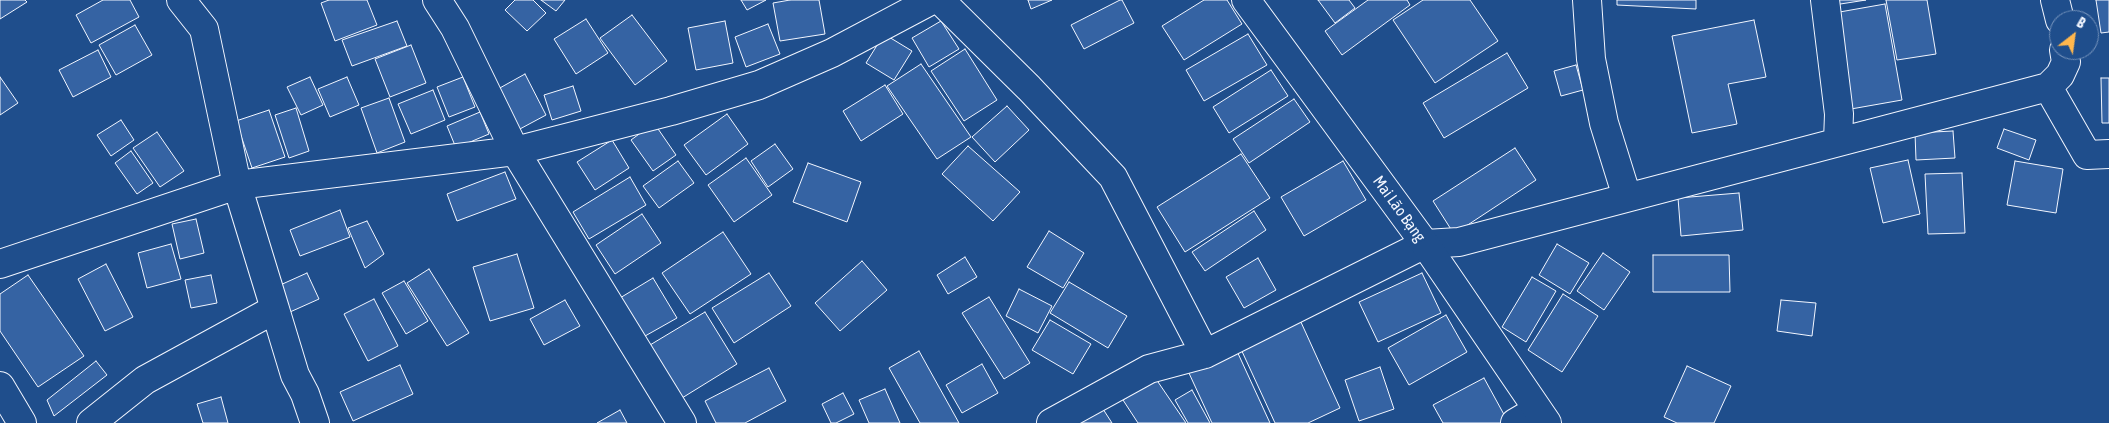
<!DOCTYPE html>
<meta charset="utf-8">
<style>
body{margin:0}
#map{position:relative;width:2109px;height:423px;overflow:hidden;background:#1f4e8c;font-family:"Asap Condensed",sans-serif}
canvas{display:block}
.north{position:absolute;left:2049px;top:10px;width:50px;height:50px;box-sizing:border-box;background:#1f4e8c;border:1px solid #7391ba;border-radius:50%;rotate:30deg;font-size:14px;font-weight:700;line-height:20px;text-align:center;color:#f2f6ff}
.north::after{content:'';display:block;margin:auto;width:18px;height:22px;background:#ffb74d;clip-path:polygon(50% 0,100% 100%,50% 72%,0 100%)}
</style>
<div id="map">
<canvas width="2109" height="423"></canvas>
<div class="north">B</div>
</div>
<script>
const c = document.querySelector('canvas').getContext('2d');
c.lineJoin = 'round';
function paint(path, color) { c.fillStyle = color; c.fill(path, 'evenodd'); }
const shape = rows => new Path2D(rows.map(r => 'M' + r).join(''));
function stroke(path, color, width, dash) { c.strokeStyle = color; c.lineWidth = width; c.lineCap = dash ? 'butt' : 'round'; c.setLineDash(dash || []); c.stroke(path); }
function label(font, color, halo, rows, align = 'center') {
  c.font = font + ' "Asap Condensed",sans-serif'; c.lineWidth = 4; c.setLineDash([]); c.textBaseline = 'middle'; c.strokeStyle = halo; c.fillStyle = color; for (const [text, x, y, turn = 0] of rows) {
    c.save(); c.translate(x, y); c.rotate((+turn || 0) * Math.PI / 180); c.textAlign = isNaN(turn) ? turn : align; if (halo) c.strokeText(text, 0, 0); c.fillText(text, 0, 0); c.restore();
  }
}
const building = shape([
 [0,0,25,0,27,2,0,19,0,0],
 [103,0,130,0,139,17,91,43,76,15,103,0],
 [329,0,367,0,377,25,335,41,321,3,329,0],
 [515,0,533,0,546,13,527,31,505,10,515,0],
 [541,0,565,0,556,11,541,0],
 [741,0,766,0,747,10,741,0],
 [790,0,819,0,825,34,780,41,773,3,790,0],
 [1028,0,1052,0,1031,9,1028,0],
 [1120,0,1122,0,1134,23,1084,49,1071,25,1120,0],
 [1204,0,1227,0,1242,24,1184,60,1162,26,1204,0],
 [1318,0,1349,0,1355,8,1335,23,1318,0],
 [1368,0,1407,0,1410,5,1342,55,1325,31,1368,0],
 [1423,0,1470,0,1498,41,1435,83,1393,20,1423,0],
 [1617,0,1696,0,1696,9,1617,5,1617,0],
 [1834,0,1866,0,1834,5,1834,0],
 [1886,0,1927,0,1936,54,1897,60,1886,0],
 [2096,0,2109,0,2109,32,2101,33,2096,0],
 [1885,4,1902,100,1851,109,1834,13,1885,4],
 [632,15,667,61,635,85,600,38,632,15],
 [586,19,608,53,576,74,554,39,586,19],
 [1754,20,1766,77,1728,84,1737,124,1692,133,1672,36,1754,20],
 [397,21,407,46,352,66,342,40,397,21],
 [725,21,733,63,696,70,688,28,725,21],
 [941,21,959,49,929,67,912,38,941,21],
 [768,24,780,54,746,67,735,37,768,24],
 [135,25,152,55,116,75,99,45,135,25],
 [884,34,912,51,894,80,866,63,884,34],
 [1248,34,1267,65,1204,101,1186,70,1248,34],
 [411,45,426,83,390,97,375,59,411,45],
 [965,49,997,100,964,121,931,71,965,49],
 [98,50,111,77,73,97,59,70,98,50],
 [1507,53,1528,88,1444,138,1423,103,1507,53],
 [921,64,971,137,937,159,887,86,921,64],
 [1576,65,1583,90,1561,96,1554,71,1576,65],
 [1271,70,1288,96,1229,133,1213,107,1271,70],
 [525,74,546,115,518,130,498,89,525,74],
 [0,77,18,103,0,115,0,77],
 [310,77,323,105,301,115,287,87,310,77],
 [347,77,359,105,330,117,318,89,347,77],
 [463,77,475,107,449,117,437,87,463,77],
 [2101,78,2109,78,2109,123,2102,123,2101,78],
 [885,85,903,114,861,141,843,111,885,85],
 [573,86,581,111,552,120,544,95,573,86],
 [433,90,445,120,411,134,398,104,433,90],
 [389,98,405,142,377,153,361,108,389,98],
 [1294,99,1310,122,1249,163,1233,139,1294,99],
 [1007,106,1029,130,995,162,972,137,1007,106],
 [296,108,309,151,289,158,275,115,296,108],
 [269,110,285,157,252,168,236,121,269,110],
 [480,112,489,134,456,148,447,126,480,112],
 [727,114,748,144,706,175,684,145,727,114],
 [121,120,134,140,111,156,97,135,121,120],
 [654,123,676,155,653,171,631,140,654,123],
 [2004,129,2036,140,2029,160,1997,148,2004,129],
 [1953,131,1955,158,1916,160,1915,133,1953,131],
 [157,132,184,171,160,187,133,148,157,132],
 [612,140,629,168,595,190,577,162,612,140],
 [775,144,793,169,768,187,751,161,775,144],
 [968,146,1020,192,993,221,942,174,968,146],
 [1515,148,1536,180,1454,234,1433,201,1515,148],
 [131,151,153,183,137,194,115,163,131,151],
 [1241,154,1270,198,1185,252,1157,207,1241,154],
 [746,158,772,195,734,222,708,185,746,158],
 [1908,160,1920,214,1883,223,1870,168,1908,160],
 [678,161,694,183,659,208,643,186,678,161],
 [1343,161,1366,200,1304,236,1281,197,1343,161],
 [2015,161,2063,169,2056,213,2007,205,2015,161],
 [808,163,861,182,847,222,793,202,808,163],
 [505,172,516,199,457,221,447,194,505,172],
 [1962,173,1965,233,1928,234,1925,174,1962,173],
 [630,177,646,205,589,239,573,212,630,177],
 [1739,193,1743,230,1681,236,1678,198,1739,193],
 [340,210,350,237,300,256,290,230,340,210],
 [1254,211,1266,230,1205,271,1192,252,1254,211],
 [642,214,661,243,615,274,596,245,642,214],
 [196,219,204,253,180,259,172,224,196,219],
 [367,221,384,254,365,268,348,228,367,221],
 [1049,231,1084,253,1063,288,1027,267,1049,231],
 [723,232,751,274,690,314,662,273,723,232],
 [171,244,181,279,147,288,138,253,171,244],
 [1557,244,1589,263,1570,294,1539,275,1557,244],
 [1603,253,1630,272,1604,310,1577,291,1603,253],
 [517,254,534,308,490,321,473,267,517,254],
 [1653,255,1729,255,1730,292,1653,292,1653,255],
 [965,257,977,277,948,294,937,275,965,257],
 [1258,258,1276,290,1244,308,1226,277,1258,258],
 [862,261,887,290,840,331,815,303,862,261],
 [106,264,133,317,105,331,78,279,106,264],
 [429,269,469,333,447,346,407,283,429,269],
 [307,273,319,299,290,312,278,286,307,273],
 [769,273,791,306,734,343,712,308,769,273],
 [1422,273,1441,313,1378,342,1359,302,1422,273],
 [28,275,84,356,38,387,0,331,0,294,28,275],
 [211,275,217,303,191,308,185,280,211,275],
 [1532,277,1556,291,1526,342,1502,327,1532,277],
 [653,278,677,318,638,340,615,301,653,278],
 [404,281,428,321,406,334,382,293,404,281],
 [1069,282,1127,316,1108,348,1050,313,1069,282],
 [1019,289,1052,306,1038,333,1006,316,1019,289],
 [1563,294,1598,316,1562,372,1528,350,1563,294],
 [989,297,1030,363,1004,379,962,313,989,297],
 [374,299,398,346,368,361,344,314,374,299],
 [565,300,580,326,544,345,530,319,565,300],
 [1781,300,1816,303,1812,336,1777,331,1781,300],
 [705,312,737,364,682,398,650,345,705,312],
 [1446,315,1467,352,1409,385,1388,348,1446,315],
 [1050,320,1091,344,1073,374,1032,350,1050,320],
 [1300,320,1340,408,1308,423,1275,423,1240,347,1300,320],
 [1236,349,1270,423,1212,423,1188,371,1236,349],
 [919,351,959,423,920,423,889,368,919,351],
 [96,361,107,375,54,416,47,400,96,361],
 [982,364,998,393,962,413,946,385,982,364],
 [400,365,413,394,353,421,340,392,400,365],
 [1687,366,1731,386,1714,423,1677,423,1664,417,1687,366],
 [1380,367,1394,409,1359,421,1345,380,1380,367],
 [769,368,786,401,745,423,716,423,705,401,769,368],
 [1484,378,1507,420,1500,423,1443,423,1433,405,1484,378],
 [1156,379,1186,423,1138,423,1123,400,1156,379],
 [885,389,900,423,869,423,859,400,885,389],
 [1192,390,1210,423,1188,423,1175,400,1192,390],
 [843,393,854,414,836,423,831,423,822,404,843,393],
 [221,397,228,423,203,423,197,404,221,397],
 [1103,409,1112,423,1079,423,1103,409],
 [620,410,627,423,597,423,620,410]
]);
const minor = shape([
 [437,0,455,28,515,151,671,111,759,85,832,53,932,0],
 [940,0,1029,88,1113,177,1205,354],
 [1587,0,1591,59,1604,123,1627,197],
 [1825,0,1839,114,1838,141],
 [2055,0,2060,20],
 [2048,87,2060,75,2066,62,2064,50],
 [0,264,237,185,515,151,682,423],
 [275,309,295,375,305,394,315,423],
 [0,386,22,423],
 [91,423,145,380,275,309,237,185,204,29,181,0],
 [1051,423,1149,369,1205,354,1425,244,1459,242,2048,87,2087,155,2109,154],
 [1515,423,1537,410]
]);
const tertiary = shape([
 [1246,0,1425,244,1547,423]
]);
const streetNames = [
 ["Mai Lão Bạng",1399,209,54]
];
paint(building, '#3563a3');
stroke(building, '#f2f6ff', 1);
stroke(minor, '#f2f6ff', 30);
stroke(tertiary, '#f2f6ff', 30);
stroke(minor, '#1f4e8c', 28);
stroke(tertiary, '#1f4e8c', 28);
label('16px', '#f2f6ff', '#1f4e8c', streetNames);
</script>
